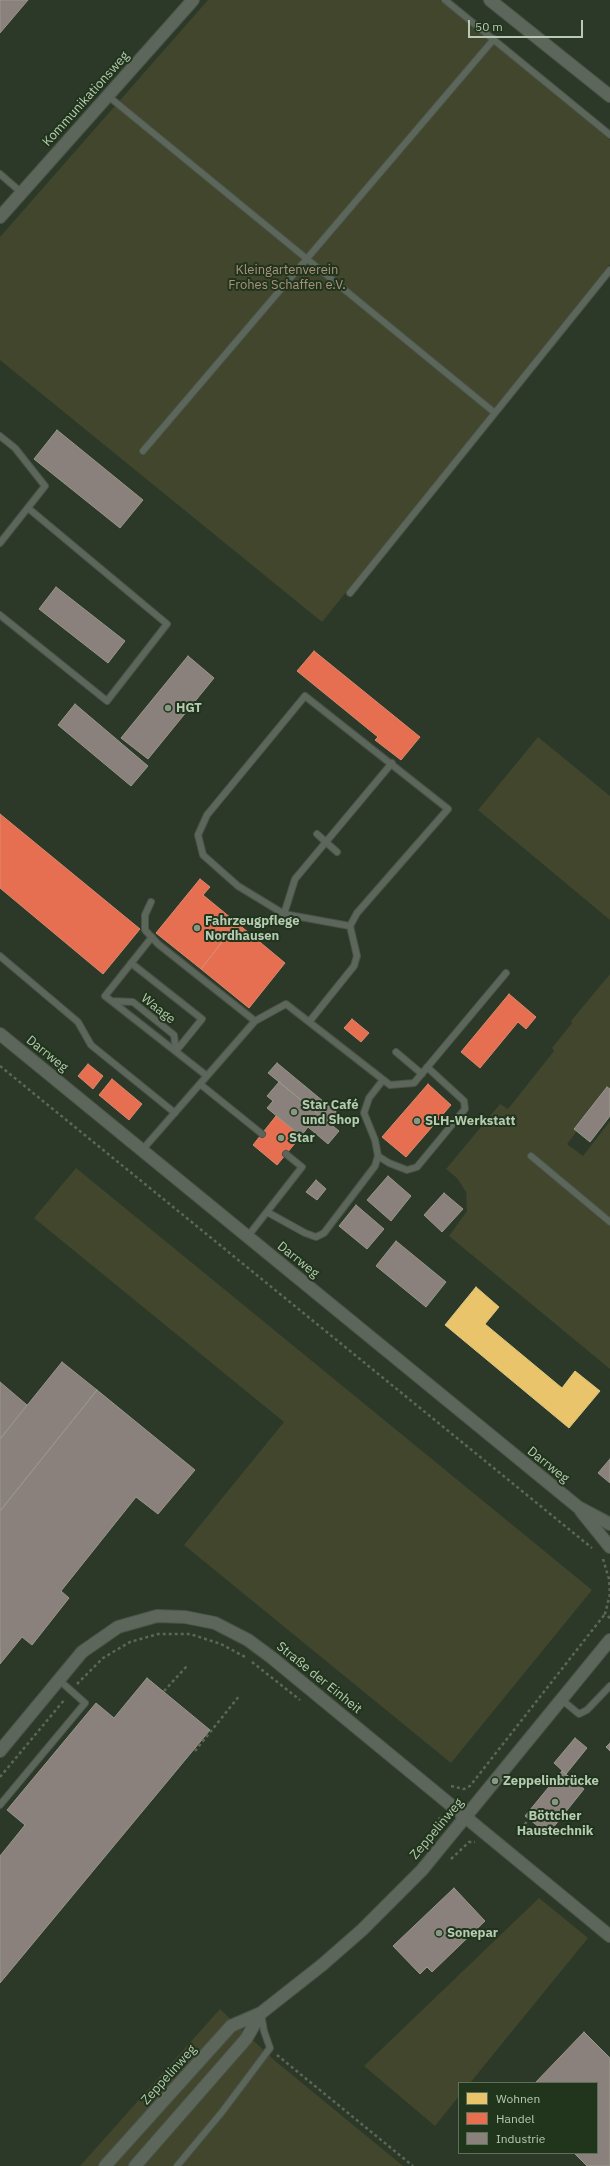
<!DOCTYPE html>
<meta charset="utf-8">
<style>
body{margin:0}
#map{position:relative;width:610px;height:2166px;overflow:hidden;background:#2c3929;font-family:"IBM Plex Sans",sans-serif}
canvas{display:block}
.legend{position:absolute;left:458px;top:2082px;width:140px;height:72px;box-sizing:border-box;background:#21341c;border:1px solid #5d7058;margin:0;padding:5px 7px;list-style:none;font-size:12px;color:#b7cab3}
.legend li{display:flex;align-items:center;gap:8px;height:20px}
.legend b{width:20px;border:1px solid #5d7058}
.scale{position:absolute;left:468px;top:20px;width:115px;height:18px;box-sizing:border-box;border:2px solid #b7cab3;border-top:0;padding-left:5px;font-size:12px;line-height:14px;white-space:nowrap;color:#b7cab3;-webkit-text-stroke:3px #21341c;paint-order:stroke}
</style>
<div id="map">
<canvas width="610" height="2166"></canvas>
<ul class="legend">
<li><b style="height:11px;background:#e9c46a"></b>Wohnen</li>
<li><b style="height:11px;background:#e76f51"></b>Handel</li>
<li><b style="height:11px;background:#8a817c"></b>Industrie</li>
</ul>
<div class="scale">50 m</div>
</div>
<script>
const c = document.querySelector('canvas').getContext('2d');
c.lineJoin = 'round';
function paint(path, color) { c.fillStyle = color; c.fill(path, 'evenodd'); }
const shape = rows => new Path2D(rows.map(r => 'M' + r).join(''));
function stroke(path, color, width, dash) { c.strokeStyle = color; c.lineWidth = width; c.lineCap = dash ? 'butt' : 'round'; c.setLineDash(dash || []); c.stroke(path); }
function label(font, color, halo, rows, align = 'center') {
  c.font = font + ' "IBM Plex Sans",sans-serif'; c.lineWidth = 4; c.setLineDash([]); c.textBaseline = 'middle'; c.strokeStyle = halo; c.fillStyle = color; for (const [text, x, y, turn = 0] of rows) {
    c.save(); c.translate(x, y); c.rotate((+turn || 0) * Math.PI / 180); c.textAlign = isNaN(turn) ? turn : align; if (halo) c.strokeText(text, 0, 0); c.fillText(text, 0, 0); c.restore();
  }
}
const green = shape([
 [208,0,440,0,610,140,610,264,322,622,0,360,0,237],
 [538,737,610,796,610,920,478,810],
 [610,974,610,1089,607,1087,574,1128,577,1131,567,1144,583,1156,610,1121,610,1369,449,1236,467,1211,466,1192,457,1178,446,1169,500,1104,508,1109,554,1051,552,1048,572,1023,571,1021],
 [76,1168,592,1590,451,1763,184,1545,284,1422,34,1218],
 [539,1898,588,1938,470,2083,459,2083,459,2096,435,2126,364,2066],
 [220,2009,274,2060,403,2166,80,2166]
]);
const homes = shape([
 [476,1287,499,1307,485,1324,562,1388,575,1371,600,1391,569,1428,445,1325,476,1287]
]);
const shops = shape([
 [314,651,420,737,401,760,375,740,378,737,297,671,314,651],
 [0,814,140,929,103,974,0,888,0,814],
 [200,879,210,887,203,895,237,923,201,969,156,933,200,879],
 [237,923,285,963,249,1008,201,969,237,923],
 [509,994,536,1017,526,1029,518,1022,480,1068,461,1052,509,994],
 [352,1019,369,1033,361,1042,344,1028,352,1019],
 [88,1064,103,1076,93,1089,78,1076,88,1064],
 [112,1079,142,1104,129,1120,99,1095,112,1079],
 [428,1084,451,1105,406,1157,382,1137,428,1084],
 [276,1116,301,1136,277,1165,253,1145,276,1116]
]);
const industry = shape([
 [0,0,28,0,0,33,0,0],
 [57,430,143,500,120,528,34,459,57,430],
 [56,587,125,641,108,663,39,609,56,587],
 [188,656,214,678,148,759,121,738,188,656],
 [75,704,148,766,131,786,58,725,75,704],
 [277,1063,341,1116,333,1126,268,1073,277,1063],
 [279,1082,339,1131,328,1144,308,1127,301,1136,267,1108,273,1101,267,1096,279,1082],
 [607,1087,610,1089,610,1116,590,1142,574,1129,607,1087],
 [388,1176,411,1196,391,1221,367,1200,388,1176],
 [316,1180,326,1189,317,1200,306,1192,316,1180],
 [444,1193,463,1209,442,1232,424,1215,444,1193],
 [356,1205,384,1229,367,1249,339,1226,356,1205],
 [396,1241,446,1282,426,1307,376,1266,396,1241],
 [62,1362,97,1390,0,1511,0,1439,62,1362],
 [0,1382,27,1405,0,1439,0,1382],
 [97,1390,195,1470,158,1514,136,1497,61,1591,69,1598,32,1645,22,1637,0,1664,0,1511,97,1390],
 [610,1459,610,1483,598,1473,610,1459],
 [147,1678,210,1730,0,1983,0,1856,25,1825,7,1810,96,1703,114,1718,147,1678],
 [575,1738,587,1748,566,1774,554,1763,575,1738],
 [610,1743,610,1751,606,1747,610,1743],
 [562,1771,584,1789,548,1834,525,1816,562,1771],
 [454,1888,485,1921,432,1972,427,1967,420,1974,393,1946,454,1888],
 [584,2032,610,2058,610,2166,587,2166,574,2153,597,2153,597,2083,535,2083,584,2032]
]);
const path = shape([
 [0,1066,592,1548],
 [603,1559,609,1579,610,1594,605,1614,610,1618],
 [252,1662,300,1700],
 [77,1684,103,1658,130,1642,158,1634,190,1634,221,1644,247,1658],
 [164,1691,187,1666],
 [195,1751,240,1695],
 [0,1777,65,1699],
 [451,1786,464,1789,470,1786,605,1614],
 [439,1826,440,1814],
 [521,1829,529,1819],
 [451,1859,469,1842,475,1842],
 [277,2055,413,2166]
]);
const service = shape([
 [445,0,610,135],
 [108,96,495,413],
 [0,174,22,193],
 [0,436,15,448,45,486,0,543],
 [143,451,494,39],
 [350,593,610,270],
 [0,615,107,701,167,624,28,508],
 [317,834,337,852],
 [151,902,145,915,145,930,158,944,255,1021],
 [284,914,295,879,392,763],
 [152,937,105,996,207,1076],
 [0,956,78,1022,91,1045,175,1113],
 [131,963,202,1019,176,1051],
 [112,1001,133,1002,174,1035,176,1051],
 [309,1022,354,966,357,956,350,926,357,913,448,809,305,696,207,815,198,835,203,855,238,886,284,914,350,926],
 [396,1052,422,1074],
 [200,1084,262,1134],
 [143,1149,255,1021,286,1004,390,1085,414,1083,506,973],
 [378,1156,389,1163,407,1170,417,1167,465,1109,464,1101,427,1067],
 [531,1156,610,1222],
 [267,1212,305,1233,316,1237,324,1233,375,1166,378,1156,375,1140,364,1113,369,1098,383,1080],
 [248,1236,302,1167,286,1154],
 [562,1700,579,1714,587,1710,610,1686],
 [0,1805,85,1703,59,1680],
 [177,2166,222,2112,270,2048,264,2031,261,2014]
]);
const minor = shape([
 [490,0,610,96],
 [0,217,193,0],
 [0,1034,578,1507,610,1524],
 [581,1511,610,1547],
 [0,1751,82,1652,118,1627,157,1616,185,1617,215,1623,248,1640,271,1657,610,1936],
 [105,2166,231,2026,261,2013,322,1965,362,1930,422,1870,610,1640],
 [135,2166,246,2039,261,2013]
]);
const markers = [
 [168,708,4,"#869783"],
 [197,928,4,"#869783"],
 [294,1112,4,"#869783"],
 [417,1121,4,"#869783"],
 [281,1138,4,"#869783"],
 [495,1781,4,"#869783"],
 [555,1802,4,"#869783"],
 [439,1933,4,"#869783"]
];
const streetNames = [
 ["Kommunikationsweg",86,99,-48],
 ["Waage",158,1009,38],
 ["Darrweg",47,1054,39],
 ["Darrweg",298,1260,39],
 ["Darrweg",548,1465,39],
 ["Straße der Einheit",319,1678,39],
 ["Zeppelinweg",437,1829,-50],
 ["Zeppelinweg",169,2075,-48]
];
const parkNames = [
 ["Kleingartenverein",287,270],
 ["Frohes Schaffen e.V.",287,285]
];
const poiNames = [
 ["HGT",176,708],
 ["Fahrzeugpflege",205,921],
 ["Nordhausen",205,936],
 ["Star Café",302,1105],
 ["und Shop",302,1120],
 ["SLH-Werkstatt",425,1121],
 ["Star",289,1138],
 ["Zeppelinbrücke",503,1781],
 ["Böttcher",555,1816,"center"],
 ["Haustechnik",555,1831,"center"],
 ["Sonepar",447,1933]
];
paint(green, '#41462c');
paint(homes, '#e9c46a');
stroke(homes, '#dac680', 1);
paint(shops, '#e76f51');
stroke(shops, '#d98a6e', 1);
paint(industry, '#8a817c');
stroke(industry, '#98978c', 1);
stroke(service, '#4a5348', 8);
stroke(minor, '#4a5348', 14);
stroke(path, '#5d6659', 2.5, [3, 3]);
stroke(service, '#5c665a', 6);
stroke(minor, '#5c665a', 12);
for (const [x, y, r, color] of markers) { const dot = new Path2D(); dot.arc(x, y, r, 0, 2 * Math.PI); c.fillStyle = color; c.fill(dot); stroke(dot, '#21341c', 1.5); }
label('13px', '#b7cab3', '#21341c', streetNames);
label('13px', '#ac917f', '#21341c', parkNames);
label('bold 13px', '#b7cab3', '#21341c', poiNames, 'left');
</script>
